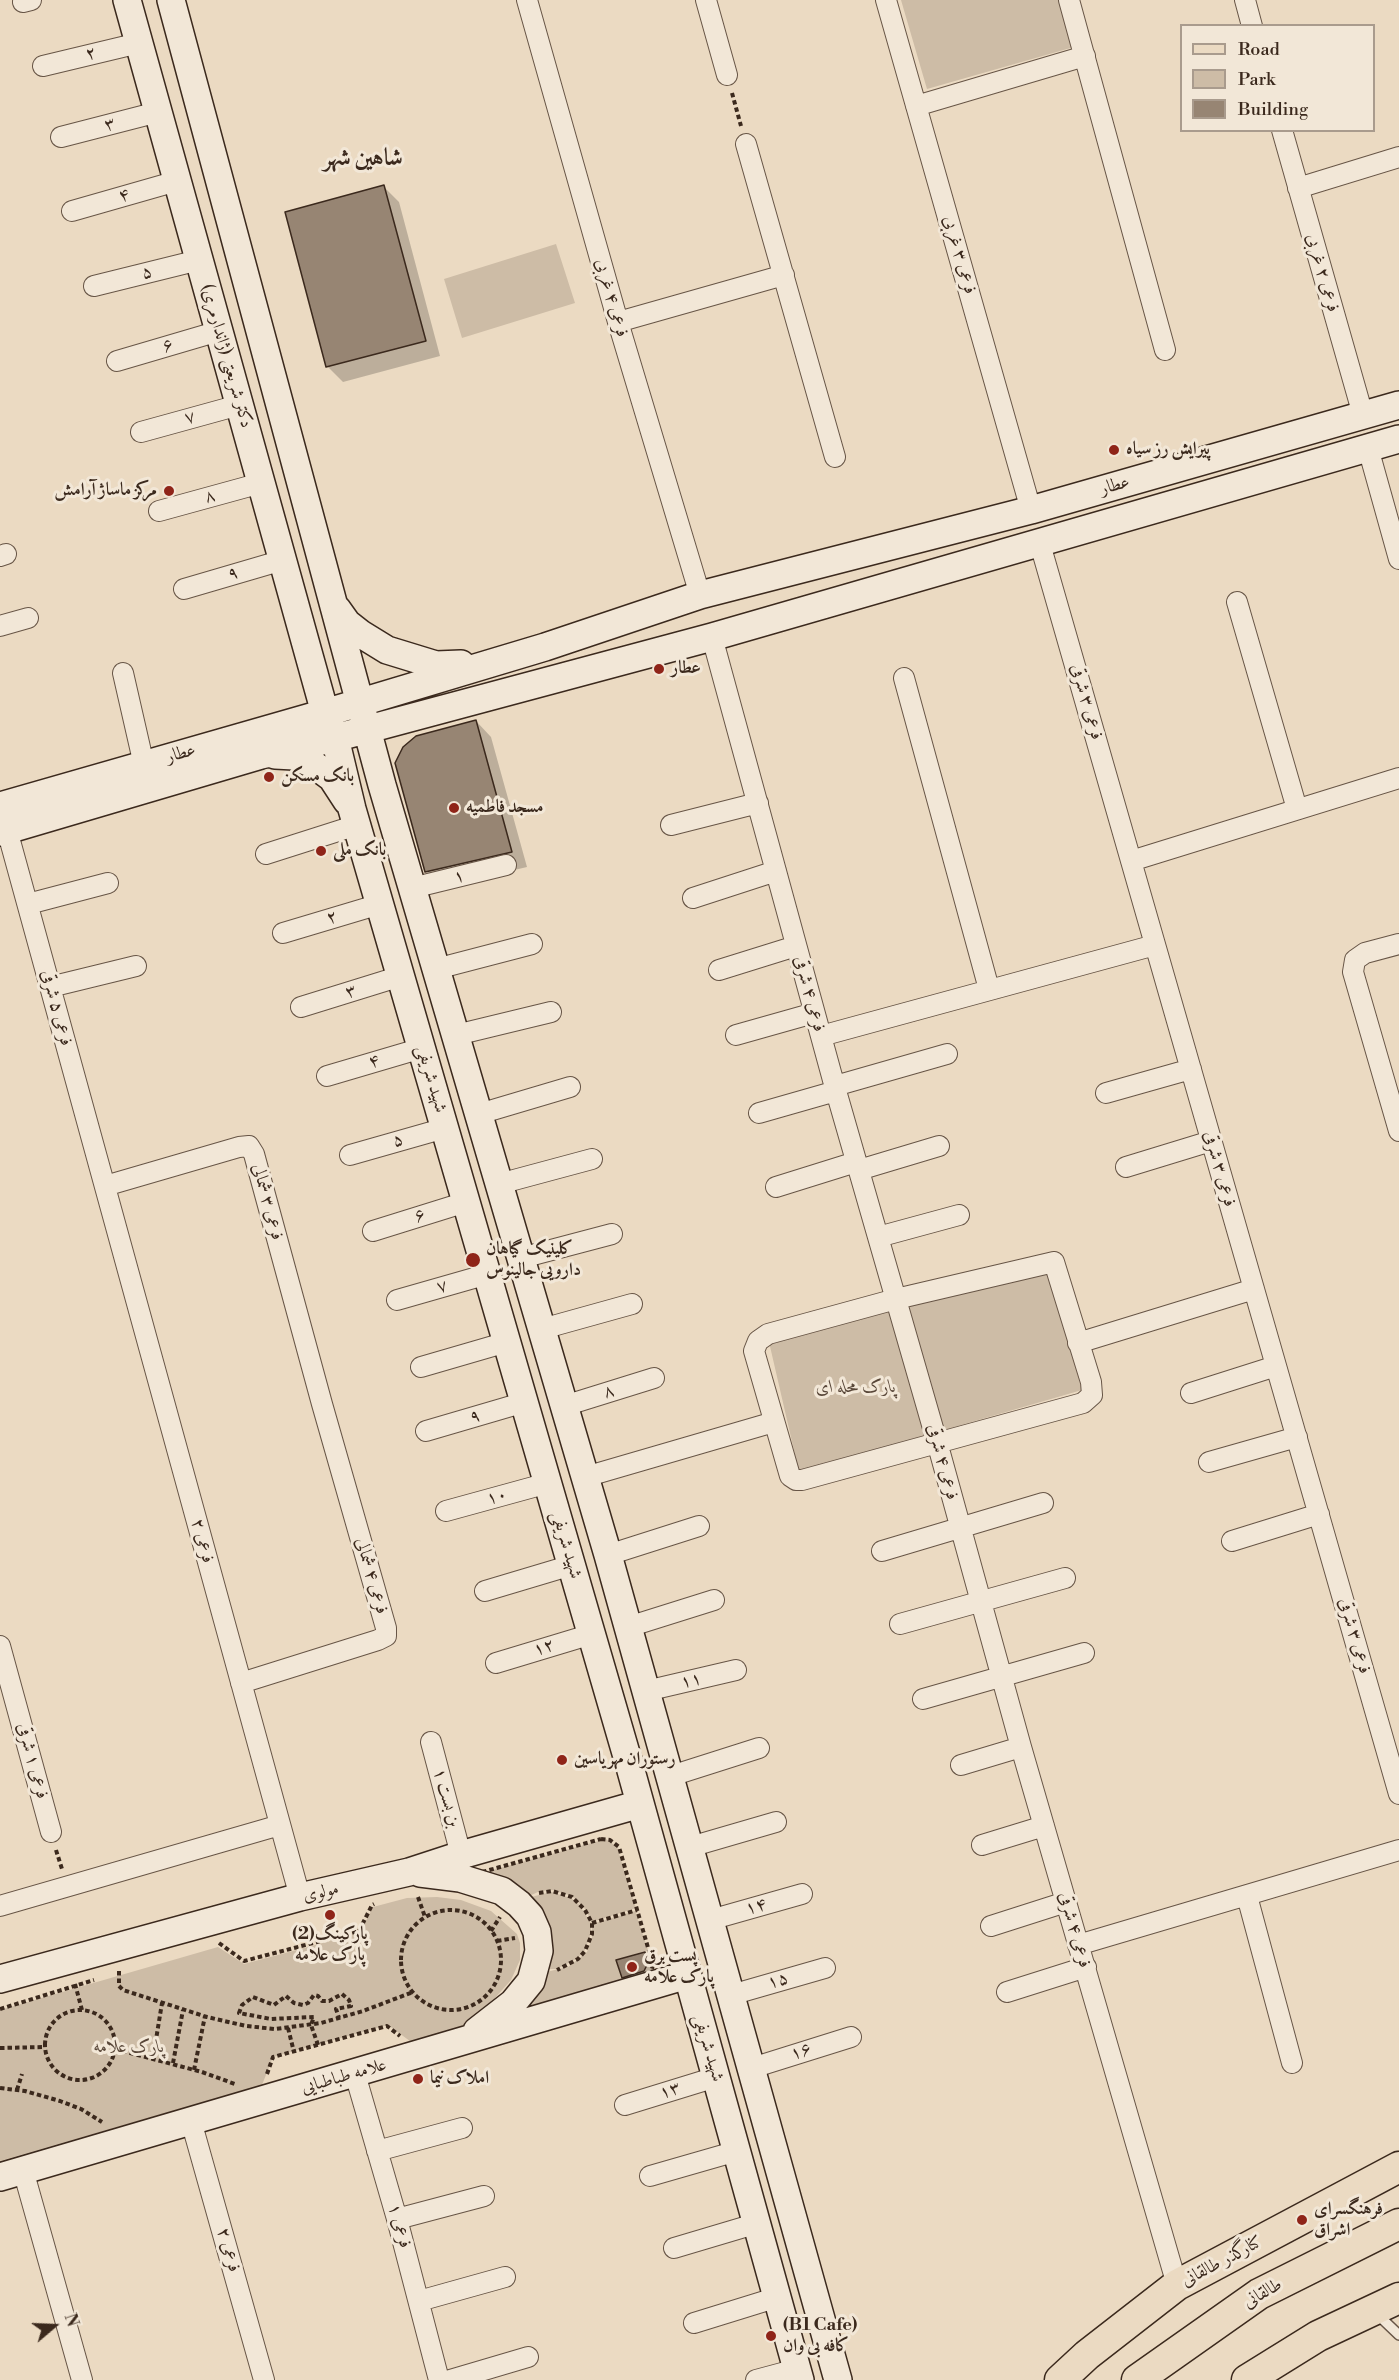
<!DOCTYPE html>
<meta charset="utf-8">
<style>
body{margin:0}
#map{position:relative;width:1399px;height:2380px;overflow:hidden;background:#ebdac2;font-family:"Libre Bodoni",serif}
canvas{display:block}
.legend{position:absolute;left:1180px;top:24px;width:195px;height:108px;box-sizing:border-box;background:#f2e7d7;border:2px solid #a99b8d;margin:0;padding:8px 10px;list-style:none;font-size:18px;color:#3b291d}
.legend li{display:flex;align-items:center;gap:12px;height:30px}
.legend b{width:30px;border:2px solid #a99b8d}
.north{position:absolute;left:24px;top:2296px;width:60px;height:60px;-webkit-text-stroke:4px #f2e7d7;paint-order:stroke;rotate:71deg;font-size:16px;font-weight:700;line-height:24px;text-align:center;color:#3b291d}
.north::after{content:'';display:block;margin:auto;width:21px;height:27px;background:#3b291d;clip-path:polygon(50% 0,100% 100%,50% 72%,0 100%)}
</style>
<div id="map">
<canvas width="1399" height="2380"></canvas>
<ul class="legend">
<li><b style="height:8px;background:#ebdac2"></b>Road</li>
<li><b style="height:16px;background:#cdbca6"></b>Park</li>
<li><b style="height:16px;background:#978573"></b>Building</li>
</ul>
<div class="north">N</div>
</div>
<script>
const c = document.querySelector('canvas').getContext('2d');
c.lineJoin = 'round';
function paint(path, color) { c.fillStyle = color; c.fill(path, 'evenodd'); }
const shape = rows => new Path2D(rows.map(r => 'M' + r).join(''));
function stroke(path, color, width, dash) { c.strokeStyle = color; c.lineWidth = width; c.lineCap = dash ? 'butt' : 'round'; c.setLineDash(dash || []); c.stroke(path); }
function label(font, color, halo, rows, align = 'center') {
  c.font = font + ' "Libre Bodoni",Amiri,serif'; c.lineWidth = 6; c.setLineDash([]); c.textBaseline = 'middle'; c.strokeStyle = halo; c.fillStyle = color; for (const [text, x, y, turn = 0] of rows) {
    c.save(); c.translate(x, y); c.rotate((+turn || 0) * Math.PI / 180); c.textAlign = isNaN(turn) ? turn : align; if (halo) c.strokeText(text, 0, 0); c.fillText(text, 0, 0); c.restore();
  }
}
const green = shape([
 [901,0,1061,0,1074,47,927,89],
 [556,244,575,303,462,338,444,279],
 [1048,1271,1082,1390,799,1472,769,1342],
 [606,1839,617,1847,636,1908,592,1922,585,1909,572,1896,552,1890,540,1891,525,1898,478,1874],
 [551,1892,571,1898,578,1903,591,1923,591,1933,585,1950,578,1958,557,1969,545,1969,527,1900,531,1897],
 [437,1897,461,1900,491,1911,517,1934,520,1943,520,1960,511,1980,487,2007,455,2031,414,2044,388,2025,273,2057,262,2085,0,2161,0,2010,218,1947,244,1964,360,1933,373,1907,407,1898],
 [635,1911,648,1950,616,1960,623,1986,524,2012,538,1993,546,1972,568,1967,587,1952,592,1938,592,1924]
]);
const shadow = shape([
 [384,187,399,202,440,356,343,382,327,366],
 [476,721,491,737,527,867,442,887,427,872],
 [645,1953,652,1961,655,1971,631,1984,623,1977]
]);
const building = shape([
 [384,185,426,341,326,367,285,212,384,185],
 [476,720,512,852,425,872,395,763,403,747,416,736,476,720],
 [645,1952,648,1963,644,1971,622,1978,616,1960,645,1952]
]);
const path = shape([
 [732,93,741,126],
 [601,1839,610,1840,619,1847,653,1965,650,1976,641,1982,518,2016,528,2006,541,1982,546,1958,545,1934,533,1910,517,1892,492,1878,475,1874,601,1839],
 [56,1850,62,1869],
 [539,1893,552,1891,572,1897,585,1910,592,1923,592,1934,585,1951,578,1959,557,1970],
 [418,1897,425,1917],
 '401 1960a50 50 0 1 1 100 0a50 50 0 1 1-100 0Z',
 [592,1923,637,1910],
 [491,1931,500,1917],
 [497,1941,515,1938],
 [219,1943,244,1961,359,1931,372,1905,374,1904],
 [119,1971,119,1986,123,1990,207,2017,246,2026,275,2029,321,2023,363,2011,413,1992],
 [75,1984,82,2010],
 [0,2009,94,1980],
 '45 2045a35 35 0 1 1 70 0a35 35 0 1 1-70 0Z',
 [288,2028,294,2052],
 [318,2045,311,2025,314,2017,271,2019,239,2013,242,2005,253,1997,274,2005,286,1996,294,2003,303,2005,308,2003,314,1995,318,1996,322,2001,329,2001,342,1994,349,2000,351,2006,336,2009,339,2018],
 [0,2048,44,2047],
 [115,2049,202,2072,235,2084],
 [153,2058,162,2003],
 [173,2063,183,2010],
 [194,2070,205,2016],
 [267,2074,273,2057,387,2026,400,2036],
 [0,2088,25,2091,60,2101,81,2109,102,2122],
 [17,2090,22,2074]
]);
const lane = shape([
 [1377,2314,1399,2335]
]);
const street = shape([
 [527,0,618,322,700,595],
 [706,0,727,75],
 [886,0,1031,510],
 [1069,0,1165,350],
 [1245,0,1252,26],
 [23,2,31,0],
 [43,66,139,43],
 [916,106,1085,56],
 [1282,130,1363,415],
 [61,137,158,112],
 [746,144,835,457],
 [1298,188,1399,157],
 [72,211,177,181],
 [94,286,199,260],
 [618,322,784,275],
 [117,361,219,331],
 [141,432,239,405],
 [1368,448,1399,559],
 [159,511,261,483],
 [1040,544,1399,1794],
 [0,556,6,554],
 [184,589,283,560],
 [1237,602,1297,809],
 [0,626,28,618],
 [712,637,836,1091,937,1442,1021,1747,1177,2285],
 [123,673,144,765],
 [904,678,989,989],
 [671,825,758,803],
 [7,830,300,1897],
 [266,854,357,825],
 [1131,861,1399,778],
 [412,888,506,865],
 [693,898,776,871],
 [28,904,108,883],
 [283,933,380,904],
 [1399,944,1365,953,1355,960,1353,972,1399,1131],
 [436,969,532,944],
 [719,970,796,946],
 [50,987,136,966],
 [301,1007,401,976],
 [456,1035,551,1012],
 [736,1035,814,1013],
 [821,1036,1155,945],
 [327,1076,422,1048],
 [835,1086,947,1054],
 [1106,1093,1191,1069],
 [759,1113,836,1091],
 [479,1114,570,1087],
 [350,1155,445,1128],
 [1126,1167,1211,1141],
 [859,1170,939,1146],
 [499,1184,592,1159],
 [105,1186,239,1147,249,1146,254,1154,322,1404,386,1628,386,1636,378,1640,241,1683],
 [776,1187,856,1162],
 [373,1231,466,1202],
 [878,1237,959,1215],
 [521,1258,612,1234],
 [1054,1262,1091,1382,1092,1395,1083,1403,802,1480,796,1480,790,1476,754,1351,758,1341,768,1334,896,1299,1054,1262],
 [397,1300,488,1274],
 [542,1329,632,1304],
 [1078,1343,1254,1289],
 [421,1367,507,1342],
 [1191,1393,1276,1366],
 [564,1406,654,1378],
 [426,1431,525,1402],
 [1209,1462,1297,1437],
 [585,1477,774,1422],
 [446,1511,548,1483],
 [1232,1541,1319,1514],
 [882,1551,1043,1503],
 [608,1555,699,1526],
 [485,1591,572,1565],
 [900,1624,1065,1578],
 [628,1627,714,1600],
 [0,1646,51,1832],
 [496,1663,592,1634],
 [646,1691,736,1670],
 [923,1699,1084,1653],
 [431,1742,461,1855],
 [961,1765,1021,1747],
 [671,1776,759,1748],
 [982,1845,1044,1826],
 [690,1847,776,1822],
 [1247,1896,1292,2063],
 [0,1906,280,1825],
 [710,1920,802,1894],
 [991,1926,1066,1902],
 [1078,1945,1399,1850],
 [1007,1992,1086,1967],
 [731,1995,825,1968],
 [752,2068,851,2037],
 [355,2074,397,2219,439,2380],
 [625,2105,716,2077],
 [191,2121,264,2380],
 [377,2151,462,2128],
 [23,2170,82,2380],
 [650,2176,737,2151],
 [397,2219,484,2196],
 [674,2248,758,2223],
 [419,2301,505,2277],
 [694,2323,778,2297],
 [450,2380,528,2357],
 [756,2380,797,2369]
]);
const secondary = shape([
 [127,0,325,713,335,738,352,809,630,1767,800,2380],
 [171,0,382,785,608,1555,838,2380],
 [337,609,347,623,361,634,387,650,436,665,461,664],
 [275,755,294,756,313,764,332,778,347,801],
 [0,806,325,713,545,647,700,595,1031,510,1399,405],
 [0,832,261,755,335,738,712,637,1399,439],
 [420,1873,460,1878,502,1891,519,1904,530,1916,537,1932,539,1951,531,1981,513,2003,477,2031],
 [0,1979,300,1897,409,1872,461,1855,640,1804],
 [0,2177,687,1975]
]);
const primary = shape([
 [1060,2380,1087,2355,1177,2285,1399,2167],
 [1137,2380,1259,2294,1399,2224],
 [1247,2380,1318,2336,1399,2298]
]);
const markers = [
 [1114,450,6,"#8f2418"],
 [169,491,6,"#8f2418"],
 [659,669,6,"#8f2418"],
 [269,777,6,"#8f2418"],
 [454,808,6,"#8f2418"],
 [321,851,6,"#8f2418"],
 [473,1260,8,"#8f2418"],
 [562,1760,6,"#8f2418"],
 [330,1915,6,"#8f2418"],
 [632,1967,6,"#8f2418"],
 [418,2079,6,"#8f2418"],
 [1302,2220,6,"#8f2418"],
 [771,2336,6,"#8f2418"]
];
const streetNames = [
 ["۲",91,54,-14],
 ["۳",110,125,-15],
 ["۴",124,196,-16],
 ["فرعی ۳ غربی",959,255,74],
 ["۵",147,273,-14],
 ["فرعی ۲ غربی",1322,273,74],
 ["فرعی ۴ غربی",611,298,74],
 ["۶",168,346,-17],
 ["دکتر شریعتی (ژاندارمری)",226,356,74],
 ["۷",190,418,-15],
 ["عطار",1115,486,-16],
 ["۸",210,497,-16],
 ["۹",233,574,-16],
 ["فرعی ۳ شرقی",1086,702,74],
 ["عطار",181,754,-16],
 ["۱",459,877,-14],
 ["۲",332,918,-16],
 ["۳",351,992,-17],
 ["فرعی ۴ شرقی",809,994,75],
 ["فرعی ۵ شرقی",56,1008,75],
 ["۴",374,1062,-16],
 ["شهید شریفی",431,1079,74],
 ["۵",398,1141,-16],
 ["فرعی ۳ شرقی",1219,1169,74],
 ["فرعی ۳ شمالی",267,1202,75],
 ["۶",420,1216,-17],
 ["۷",442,1287,-16],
 ["۸",609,1392,-17],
 ["۹",475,1417,-16],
 ["فرعی ۴ شرقی",942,1462,75],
 ["۱۰",497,1497,-15],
 ["فرعی ۲",202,1541,75],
 ["شهید شریفی",566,1545,74],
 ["فرعی ۴ شمالی",371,1576,74],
 ["فرعی ۳ شرقی",1354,1636,74],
 ["۱۲",544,1648,-17],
 ["۱۱",691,1681,-13],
 ["فرعی ۱ شرقی",32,1761,75],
 ["بن بست ۱",446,1798,75],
 ["مولوی",321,1893,-13],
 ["۱۴",756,1907,-16],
 ["فرعی ۴ شرقی",1074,1930,74],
 ["۱۵",778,1981,-16],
 ["شهید شریفی",708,2048,74],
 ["۱۶",801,2052,-17],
 ["علامه طباطبایی",344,2077,-16],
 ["۱۳",670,2091,-17],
 ["فرعی ۱",399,2226,74],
 ["فرعی ۲",228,2250,74],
 ["کنارگذر طالقانی",1222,2262,-28],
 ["طالقانی",1263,2294,-30]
];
const poiNames = [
 ["پیرایش رز سیاه",1126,450],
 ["مرکز ماساژ آرامش",157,491,"right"],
 ["عطار",671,669],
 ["بانک مسکن",281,777],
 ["مسجد فاطمیه",466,808],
 ["بانک ملی",333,851],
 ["کلینیک گیاهان",486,1250],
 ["دارویی جالینوس",486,1271],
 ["رستوران مهریاسین",574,1760],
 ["پارکینگ(2)",330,1935,"center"],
 ["پارک علامه",330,1956,"center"],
 ["پست برق",644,1957],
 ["پارک علامه",644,1978],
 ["املاک نیما",430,2079],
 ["فرهنگسرای",1314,2210],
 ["اشراق",1314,2231],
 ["(B1 Cafe)",783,2326],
 ["کافه بی وان",783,2347]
];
const parkNames = [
 ["پارک محله ای",856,1388],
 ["پارک علامه",129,2048]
];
const districtNames = [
 ["شاهین شهر",363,159]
];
paint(green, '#cdbca6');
paint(shadow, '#0003');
paint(building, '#978573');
stroke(building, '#3b291d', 1.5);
stroke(lane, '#675546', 12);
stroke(street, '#675546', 22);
stroke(secondary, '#3b291d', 30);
stroke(primary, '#3b291d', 33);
stroke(path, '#3b291d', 4, [4.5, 3]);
stroke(lane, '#f2e7d7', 9);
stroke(street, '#f2e7d7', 20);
stroke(secondary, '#f2e7d7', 27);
stroke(primary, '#ebdac2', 30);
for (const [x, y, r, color] of markers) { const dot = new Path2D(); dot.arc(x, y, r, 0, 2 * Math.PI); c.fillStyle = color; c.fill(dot); stroke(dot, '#f2e7d7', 2); }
label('18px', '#3b291d', '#f2e7d7', streetNames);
label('bold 18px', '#3b291d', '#f2e7d7', poiNames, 'left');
label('italic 18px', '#584638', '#f2e7d7', parkNames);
label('bold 24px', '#3b291d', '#f2e7d7', districtNames);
</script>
